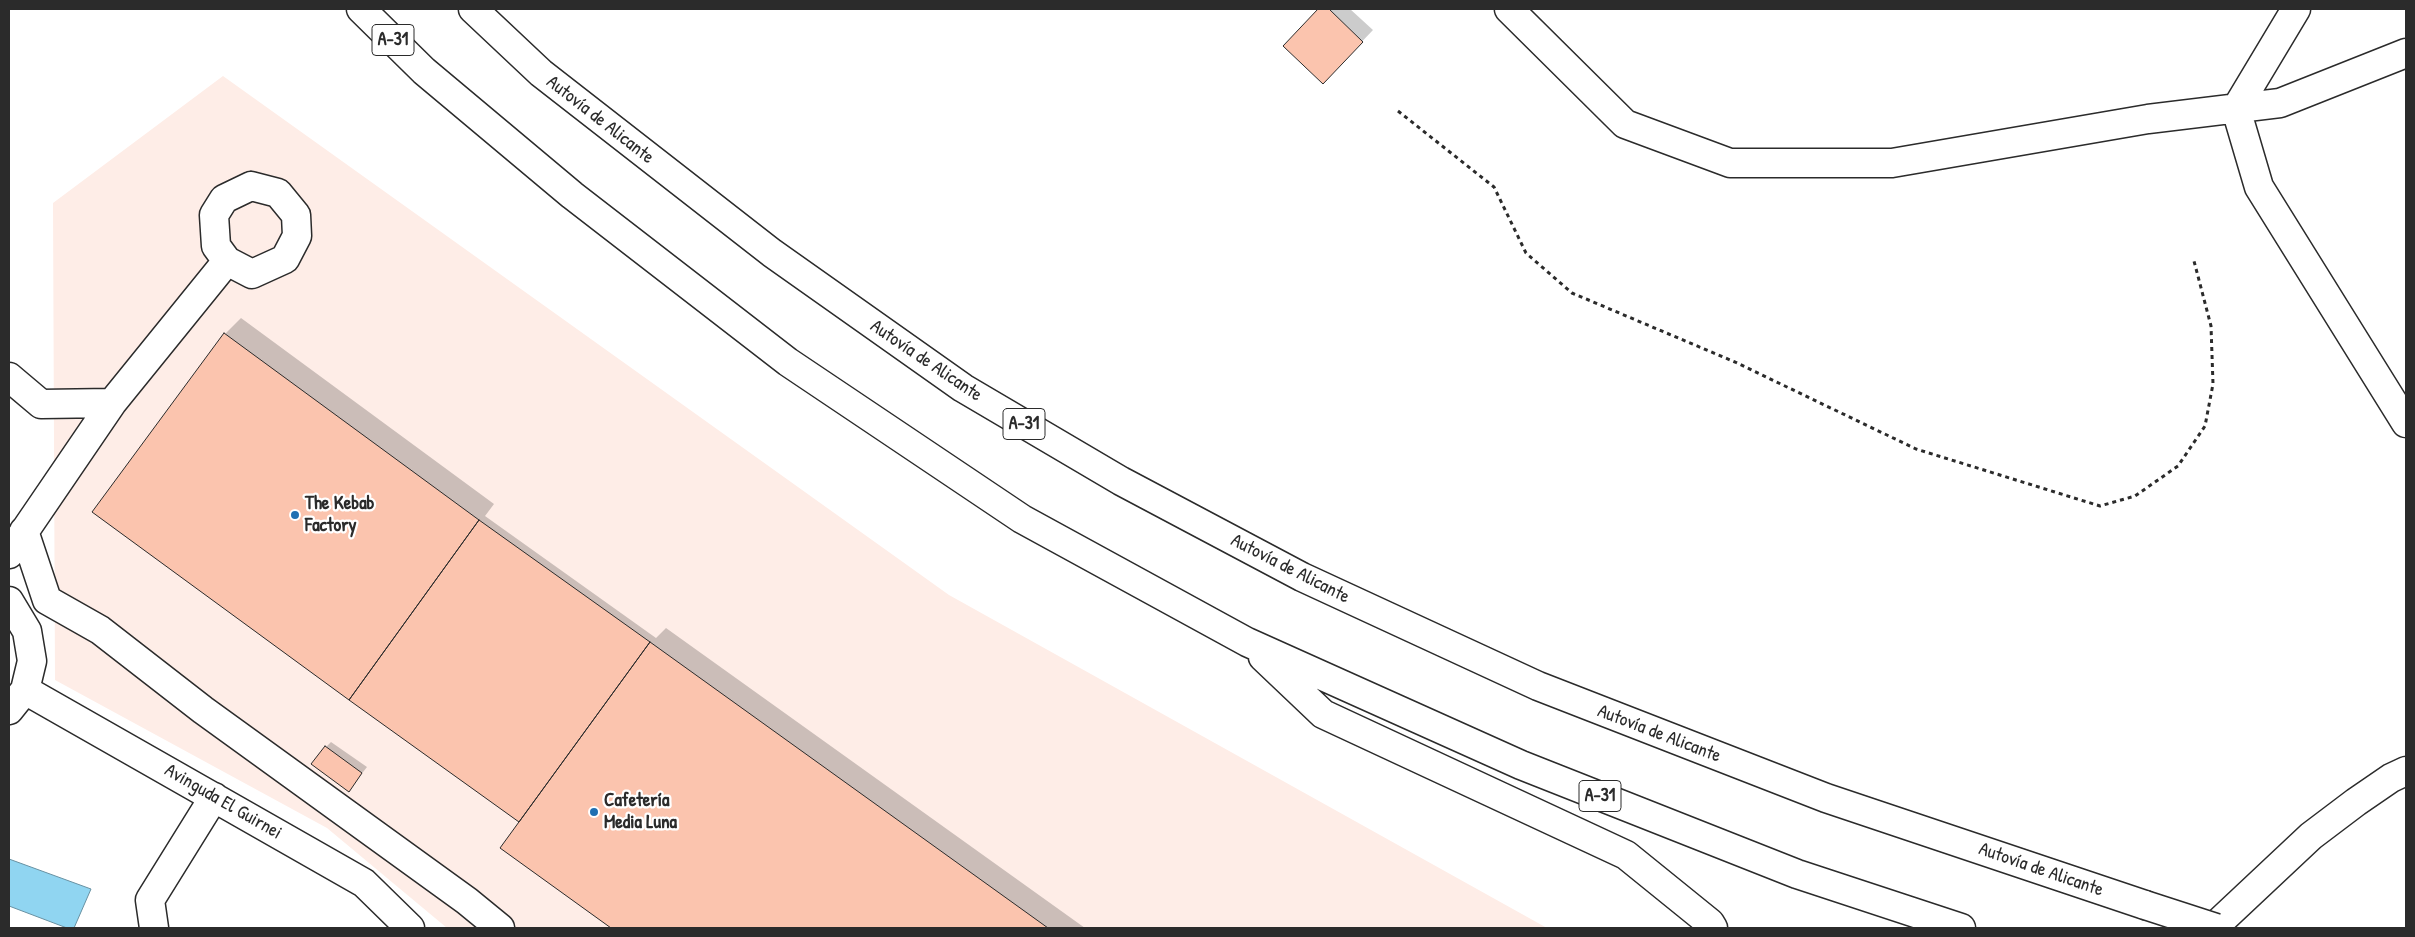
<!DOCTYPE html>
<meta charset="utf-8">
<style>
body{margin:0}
#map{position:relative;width:2415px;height:937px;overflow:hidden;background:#fff;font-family:"Patrick Hand",sans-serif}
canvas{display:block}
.frame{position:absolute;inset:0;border:10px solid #2b2b2b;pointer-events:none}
</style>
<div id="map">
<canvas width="2415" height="937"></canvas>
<div class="frame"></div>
</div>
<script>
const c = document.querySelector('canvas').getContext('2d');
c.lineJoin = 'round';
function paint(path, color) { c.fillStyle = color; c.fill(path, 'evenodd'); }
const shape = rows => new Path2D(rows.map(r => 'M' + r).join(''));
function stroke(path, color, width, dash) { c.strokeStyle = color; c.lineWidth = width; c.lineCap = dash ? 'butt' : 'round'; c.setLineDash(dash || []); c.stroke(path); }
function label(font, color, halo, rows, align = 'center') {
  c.font = font + ' "Patrick Hand",sans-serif'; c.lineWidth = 4.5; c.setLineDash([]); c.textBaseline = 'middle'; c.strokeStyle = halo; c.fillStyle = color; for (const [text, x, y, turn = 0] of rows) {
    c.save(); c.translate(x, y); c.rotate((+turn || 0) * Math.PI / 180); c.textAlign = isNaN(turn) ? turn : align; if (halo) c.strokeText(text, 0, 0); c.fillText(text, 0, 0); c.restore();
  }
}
const built = shape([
 [223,76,949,595,1547,928,447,928,327,828,55,680,53,203]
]);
const water = shape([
 [9,859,91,889,74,928,67,928,9,906,9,859]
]);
const shadow = shape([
 [1320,9,1350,9,1373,30,1334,71,1285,46],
 [241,318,494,504,485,516,656,638,666,628,1085,928,613,928,502,848,525,816,94,512,225,334],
 [331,742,367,767,349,790,326,747]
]);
const building = shape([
 [1318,9,1329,9,1363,42,1323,84,1283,46,1318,9],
 [224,333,479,520,349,700,92,512,224,333],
 [479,520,650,642,519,822,349,700,479,520],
 [650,642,1048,928,611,928,500,848,650,642],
 [325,746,362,773,349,792,311,764,325,746]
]);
const path = shape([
 [1398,111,1494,187,1526,253,1572,293,1735,362,1916,449,2100,506,2135,496,2178,466,2205,426,2213,384,2211,326,2194,261]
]);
const minor = shape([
 [1509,9,1625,124,1730,163,1892,163,2148,119,2280,103,2406,53],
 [2296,9,2236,109,2259,187,2406,423],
 [251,186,278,193,296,215,297,236,285,259,252,274,227,261,216,246,214,215,224,199,251,186],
 [9,377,41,404,112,403],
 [24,531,47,600,100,630,203,710,467,901,500,928],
 [9,554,112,403,227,261],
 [9,601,27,631,32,661,25,690,9,710],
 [25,690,364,883,410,928],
 [154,928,150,900,214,797],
 [2213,928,2311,836,2356,802,2391,778,2406,771]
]);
const highway = shape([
 [361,9,424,71,572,195,788,362,1022,519,1247,642,1521,765,1797,874,1961,928],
 [473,9,541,73,772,253,963,388,1121,481,1302,577,1538,686,1826,798,2145,905],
 [1263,657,1323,714,1626,855,1710,923,1713,928]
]);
const highwayBridge = shape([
 [2145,905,2216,928]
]);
const markers = [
 [295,515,5,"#1f6fb2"],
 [594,812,5,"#1f6fb2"]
];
const shields = [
 [393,40,42],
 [1024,424,42],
 [1600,796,42]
];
const shieldNames = [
 ["A-31",393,40],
 ["A-31",1024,424],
 ["A-31",1600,796]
];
const streetNames = [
 ["Autovía de Alicante",600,120,38],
 ["Autovía de Alicante",926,361,34],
 ["Autovía de Alicante",1290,569,27],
 ["Autovía de Alicante",1659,734,21],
 ["Avinguda El Guirnei",223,802,30],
 ["Autovía de Alicante",2041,870,19]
];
const poiNames = [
 ["The Kebab",305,504],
 ["Factory",305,526],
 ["Cafetería",604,801],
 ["Media Luna",604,823]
];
paint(built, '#feede7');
paint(water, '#90d5f1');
stroke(water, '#6891a2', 1);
paint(shadow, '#0003');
paint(building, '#fbc4ae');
stroke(building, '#2b2b2b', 1);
stroke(minor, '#2b2b2b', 31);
stroke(highway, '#2b2b2b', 31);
stroke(path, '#2b2b2b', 3, [4, 4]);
stroke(minor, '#fff', 28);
stroke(highway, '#fff', 28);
stroke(highwayBridge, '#2b2b2b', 31, []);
stroke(highwayBridge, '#fff', 28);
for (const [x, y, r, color] of markers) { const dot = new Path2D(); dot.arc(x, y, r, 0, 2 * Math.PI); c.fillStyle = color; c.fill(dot); stroke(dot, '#fff', 2); }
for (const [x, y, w] of shields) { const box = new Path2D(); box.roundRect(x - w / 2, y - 15.5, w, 31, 4); c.fillStyle = '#fff'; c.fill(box); stroke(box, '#2b2b2b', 1); }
label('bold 18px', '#2b2b2b', null, shieldNames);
label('19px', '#2b2b2b', '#fff', streetNames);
label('bold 19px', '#2b2b2b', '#fff', poiNames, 'left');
</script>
